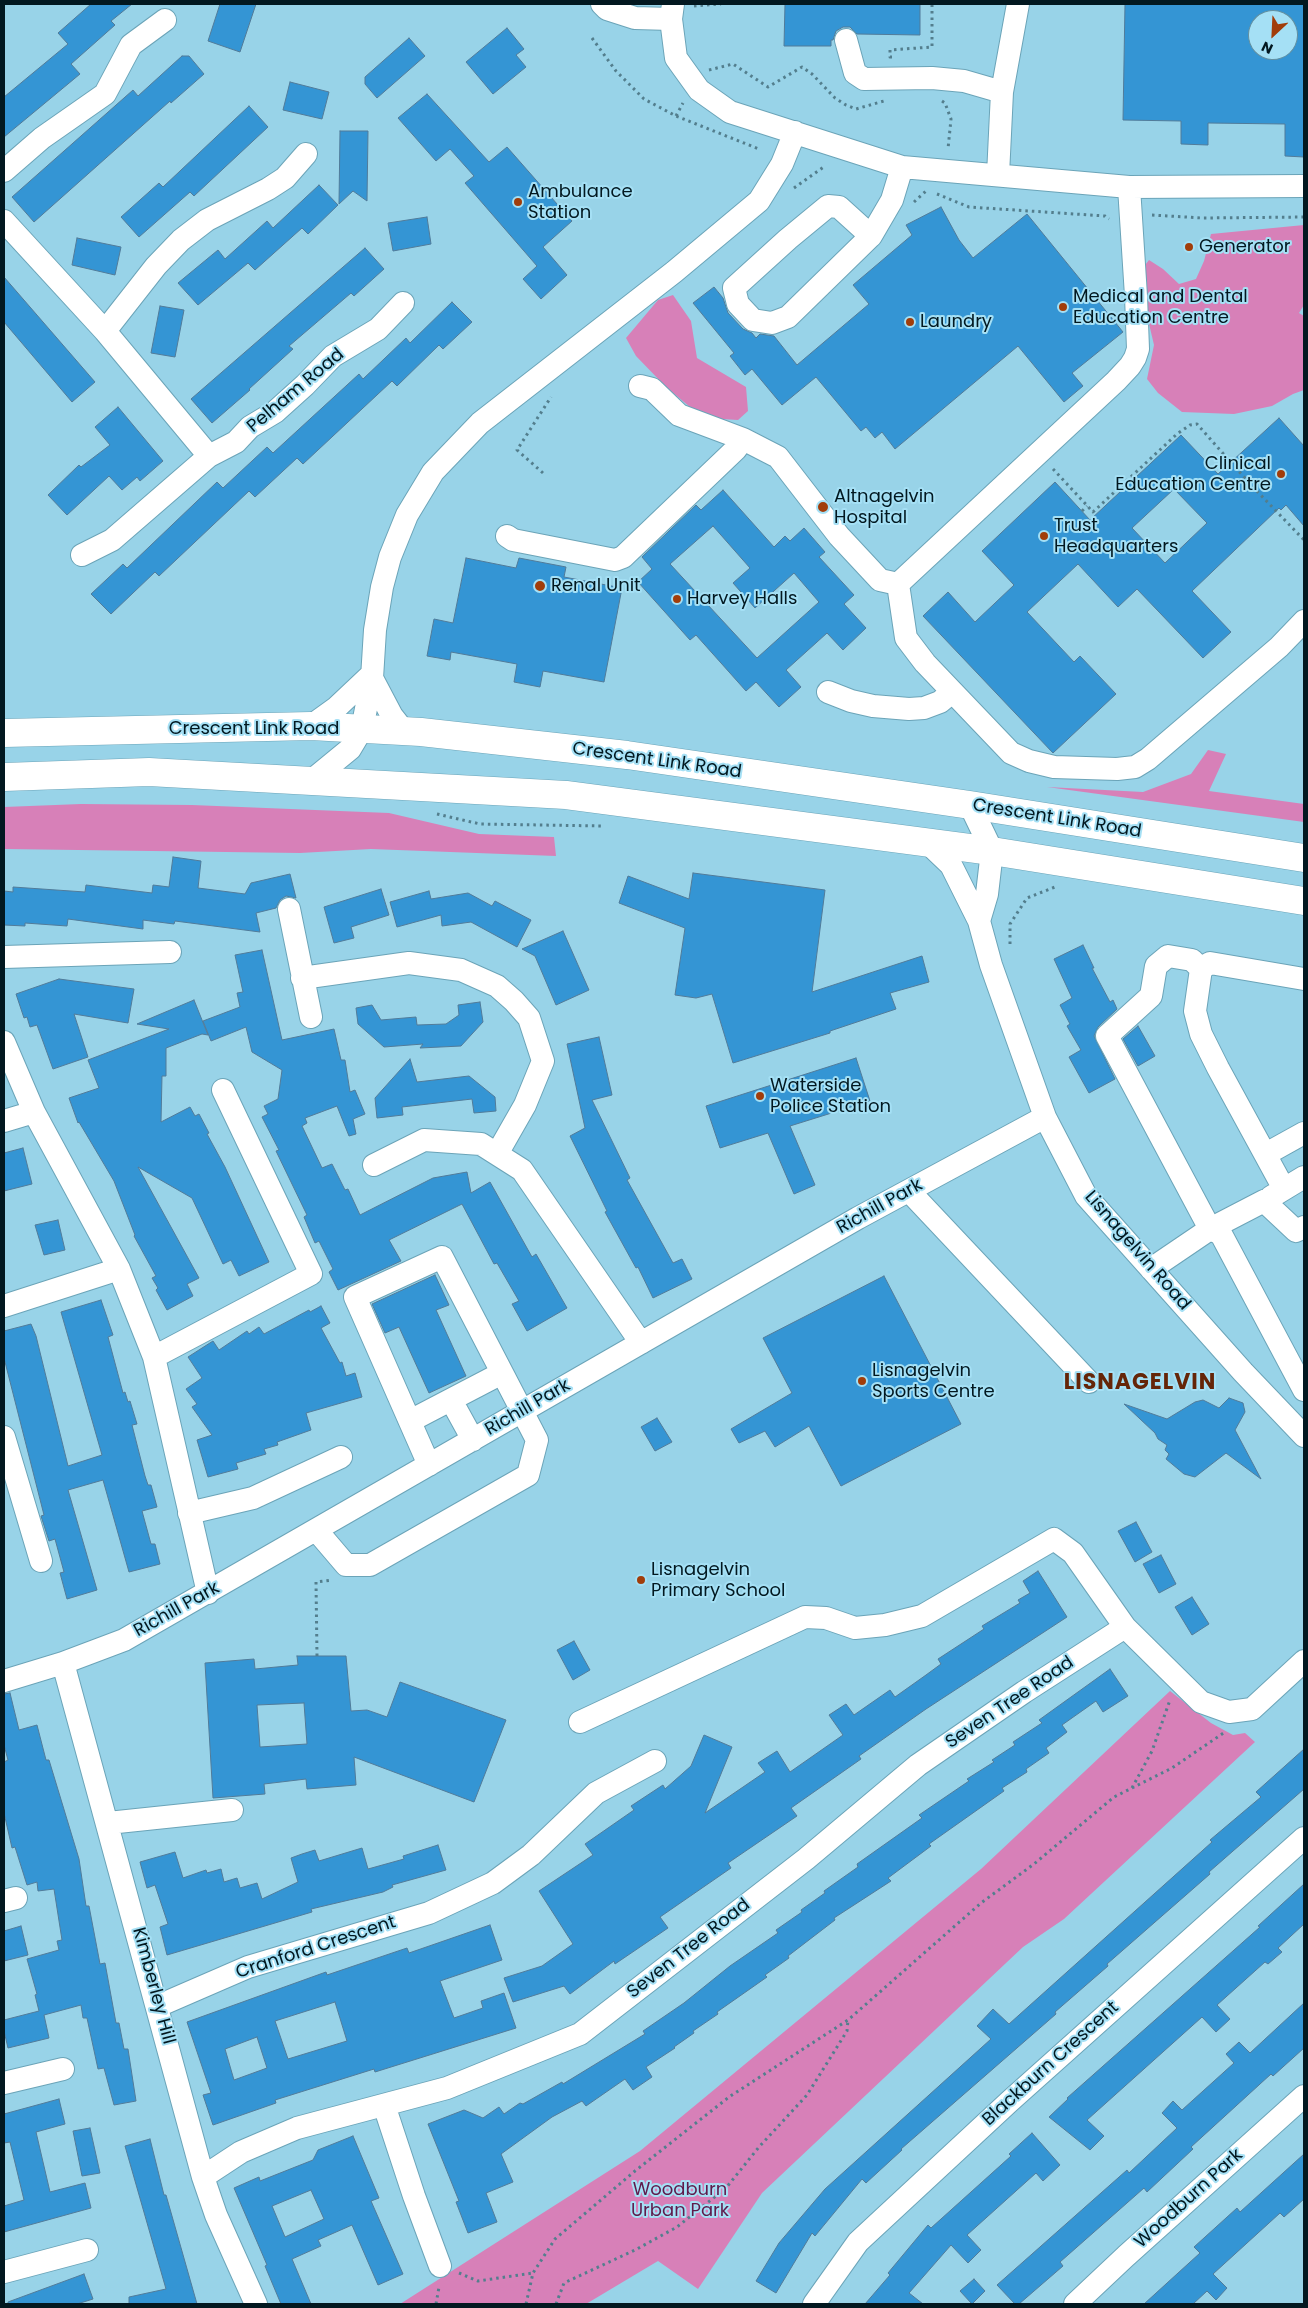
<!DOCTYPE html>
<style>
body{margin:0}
#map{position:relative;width:1308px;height:2308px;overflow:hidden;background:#98d3e8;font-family:Poppins,sans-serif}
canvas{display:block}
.frame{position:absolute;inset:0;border:5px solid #021820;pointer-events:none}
.north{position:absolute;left:1248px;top:10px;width:50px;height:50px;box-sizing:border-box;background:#a5e0f5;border:1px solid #6490a0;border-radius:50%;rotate:205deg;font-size:14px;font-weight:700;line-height:20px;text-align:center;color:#021820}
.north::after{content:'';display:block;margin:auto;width:18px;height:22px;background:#a13d0a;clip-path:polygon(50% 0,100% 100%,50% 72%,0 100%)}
</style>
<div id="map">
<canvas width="1308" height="2308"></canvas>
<div class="frame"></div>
<div class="north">N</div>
</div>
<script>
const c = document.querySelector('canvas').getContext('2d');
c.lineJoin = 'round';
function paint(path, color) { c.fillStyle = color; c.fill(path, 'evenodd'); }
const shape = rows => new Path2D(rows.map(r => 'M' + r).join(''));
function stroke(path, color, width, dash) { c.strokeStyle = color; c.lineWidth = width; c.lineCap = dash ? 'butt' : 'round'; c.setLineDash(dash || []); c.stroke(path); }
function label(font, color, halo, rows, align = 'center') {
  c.font = font + ' Poppins,sans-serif'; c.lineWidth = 4; c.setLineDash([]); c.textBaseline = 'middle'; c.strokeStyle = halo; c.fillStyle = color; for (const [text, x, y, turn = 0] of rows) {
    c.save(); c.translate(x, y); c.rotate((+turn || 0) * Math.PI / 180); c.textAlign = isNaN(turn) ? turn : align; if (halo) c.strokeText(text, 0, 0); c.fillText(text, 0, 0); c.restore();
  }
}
const green = shape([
 [1304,225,1304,305,1299,313,1304,316,1304,390,1293,394,1272,406,1234,414,1182,412,1158,393,1147,379,1154,345,1142,294,1142,269,1149,260,1163,269,1179,284,1196,279,1204,261,1211,234],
 [673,295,691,321,697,358,746,387,748,411,738,420,722,419,696,412,666,387,636,356,626,338,658,300],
 [1208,750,1226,754,1209,791,1304,804,1304,822,1047,787,1143,792,1191,774],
 [81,804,192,805,389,813,479,834,554,837,556,856,371,849,300,853,4,849,4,807],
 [1170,1691,1211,1723,1233,1735,1245,1733,1255,1742,1064,1919,1023,1947,762,2193,698,2289,658,2261,586,2304,400,2304,640,2151,981,1869]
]);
const building = shape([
 [91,4,132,4,111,21,115,25,71,64,80,74,4,137,4,97,68,44,58,33,91,4],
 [220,4,256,4,240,52,208,41,220,4],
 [785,4,920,4,920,35,857,34,850,27,843,27,836,31,833,40,831,40,831,46,784,46,785,4],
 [1125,4,1304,4,1304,157,1285,156,1285,124,1208,123,1208,145,1181,144,1181,121,1123,120,1125,4],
 [1258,20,1288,20,1288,50,1258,50,1258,20],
 [507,28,524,49,516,55,526,67,493,94,466,62,507,28],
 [409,38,425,56,377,98,365,84,365,77,409,38],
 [182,56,189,56,204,74,171,103,170,101,34,222,12,197,133,90,138,96,182,56],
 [290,82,329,92,322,119,283,110,290,82],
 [427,94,489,162,507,147,572,221,543,247,567,275,541,299,523,279,537,266,465,183,474,176,450,149,436,161,398,118,427,94],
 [249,106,268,127,194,196,190,192,139,237,121,217,159,183,163,187,249,106],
 [340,131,368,131,367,201,353,191,339,204,340,131],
 [319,185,338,205,308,234,302,228,255,270,248,263,198,305,178,283,218,250,225,259,267,221,273,228,319,185],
 [941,207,959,240,973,258,1027,214,1123,332,1072,373,1083,386,1064,402,1018,346,895,449,882,432,875,438,866,427,861,431,816,377,782,405,752,369,745,375,730,356,734,353,693,303,714,287,723,298,728,313,743,329,752,333,756,338,760,334,774,336,797,365,869,304,853,285,912,235,906,225,941,207],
 [427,217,431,244,393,251,388,223,427,217],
 [77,238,121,247,115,275,72,265,77,238],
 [365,248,384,269,354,296,351,293,289,346,293,349,249,389,250,390,212,423,191,399,365,248],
 [4,277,95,382,72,402,4,322,4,277],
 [452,302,472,322,443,349,439,345,397,386,392,381,303,464,297,458,255,497,249,491,159,576,155,572,111,614,91,594,123,564,127,568,217,482,223,488,267,447,273,453,359,374,363,379,406,338,410,343,452,302],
 [160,306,184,310,175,357,151,353,160,306],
 [118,407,163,461,140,481,137,477,122,490,109,476,67,515,48,495,79,465,81,467,110,445,95,427,118,407],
 [1279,418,1304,446,1304,526,1286,505,1281,510,1279,508,1192,591,1231,632,1203,658,1137,589,1118,607,1078,564,1027,612,1074,662,1080,656,1116,694,1053,753,923,616,948,592,975,622,1014,585,982,551,1055,482,1090,520,1181,435,1218,474,1279,418],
 [1174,489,1207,523,1165,563,1132,528,1174,489],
 [723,490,774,547,785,536,790,541,804,528,825,552,819,557,854,595,844,604,866,628,843,650,827,633,786,670,801,687,779,707,756,682,746,691,696,635,690,640,638,582,652,569,642,557,696,505,701,510,723,490],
 [713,526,750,568,733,583,755,608,794,573,819,602,757,658,670,564,713,526],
 [466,558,516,568,519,558,566,567,564,577,622,588,604,682,543,671,540,687,514,682,517,664,451,652,450,660,427,656,434,619,453,623,466,558],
 [173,857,201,861,198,888,245,894,251,883,290,874,296,898,286,896,280,900,276,908,256,913,260,932,175,921,174,924,143,920,143,929,68,919,67,926,25,923,25,926,4,925,4,891,13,892,13,887,85,892,86,885,152,893,153,885,169,887,173,857],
 [693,873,825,890,812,992,922,956,929,982,890,993,896,1009,830,1031,830,1033,733,1063,712,994,696,998,675,995,685,928,619,903,628,876,689,899,693,873],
 [381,889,389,915,351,927,354,938,334,943,324,907,381,889],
 [429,891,431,899,468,893,492,906,495,901,531,920,517,947,471,922,442,926,441,915,397,927,390,902,429,891],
 [563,931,589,990,556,1005,535,956,522,949,563,931],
 [1083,945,1094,968,1092,968,1110,1002,1113,1000,1117,1009,1098,1027,1094,1036,1115,1079,1089,1093,1069,1057,1081,1050,1067,1026,1070,1024,1060,1005,1072,998,1054,959,1083,945],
 [262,950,282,1040,334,1029,341,1060,345,1060,350,1092,355,1090,365,1114,353,1119,356,1134,349,1136,337,1106,305,1118,307,1123,302,1126,322,1168,332,1164,345,1190,348,1189,360,1215,433,1178,467,1172,471,1193,490,1182,532,1257,536,1254,567,1308,527,1331,512,1304,519,1301,497,1263,494,1264,462,1204,389,1240,401,1261,338,1290,329,1272,333,1269,319,1241,315,1243,304,1217,307,1215,276,1151,279,1150,262,1117,268,1114,264,1106,278,1099,282,1070,252,1052,246,1027,211,1041,203,1021,240,1007,237,993,243,992,235,955,262,950],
 [59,979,134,989,128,1023,74,1014,88,1057,53,1069,37,1025,30,1027,27,1017,24,1018,16,994,59,979],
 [194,1000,208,1035,202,1034,166,1048,166,1076,162,1076,161,1122,190,1107,195,1116,199,1114,209,1133,207,1134,225,1167,269,1262,239,1276,231,1260,223,1264,192,1198,138,1167,199,1278,187,1284,193,1296,167,1310,156,1290,158,1288,152,1278,156,1276,134,1236,135,1235,114,1181,79,1122,78,1123,69,1098,99,1088,88,1060,169,1029,137,1024,194,1000],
 [480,1002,483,1022,461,1046,420,1048,423,1044,384,1047,358,1024,356,1008,372,1005,381,1020,416,1017,417,1025,446,1024,459,1015,458,1005,480,1002],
 [1138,1026,1155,1056,1138,1066,1123,1039,1138,1026],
 [599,1037,612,1095,592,1100,630,1178,627,1180,673,1263,682,1259,692,1279,653,1298,638,1267,636,1268,605,1212,607,1211,570,1136,585,1128,567,1044,599,1037],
 [856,1058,870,1101,790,1126,815,1185,794,1194,768,1133,720,1148,706,1106,856,1058],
 [410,1059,417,1082,469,1076,495,1097,496,1111,474,1113,472,1099,402,1107,403,1115,377,1118,375,1098,410,1059],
 [23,1148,32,1184,4,1191,4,1153,23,1148],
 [58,1220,65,1250,44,1255,35,1225,58,1220],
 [435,1275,449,1305,436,1310,466,1376,429,1393,399,1327,385,1333,372,1304,435,1275],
 [884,1276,961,1424,841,1486,809,1426,775,1447,765,1431,739,1443,731,1429,792,1393,763,1338,884,1276],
 [101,1300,113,1335,108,1337,123,1393,125,1392,128,1402,130,1401,137,1424,132,1425,145,1476,148,1485,151,1485,157,1507,142,1511,151,1544,155,1544,160,1564,129,1572,103,1480,68,1490,97,1590,67,1599,60,1573,64,1572,55,1539,49,1541,41,1516,44,1515,4,1358,4,1331,31,1324,36,1336,68,1466,102,1455,61,1312,101,1300],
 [321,1306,330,1323,321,1328,340,1363,342,1362,346,1376,355,1373,362,1397,306,1413,311,1430,277,1442,278,1445,264,1449,266,1454,236,1463,238,1469,208,1477,197,1440,212,1435,192,1407,197,1404,186,1389,202,1378,188,1357,213,1341,219,1350,247,1331,249,1334,259,1327,264,1334,309,1310,310,1312,321,1306],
 [1229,1398,1243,1403,1245,1412,1235,1430,1261,1479,1226,1453,1195,1477,1184,1474,1166,1459,1169,1454,1165,1450,1167,1445,1158,1439,1155,1433,1124,1404,1167,1419,1195,1402,1203,1400,1219,1408,1229,1398],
 [657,1418,672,1442,655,1451,641,1427,657,1418],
 [1136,1522,1152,1552,1135,1562,1118,1531,1136,1522],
 [1161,1555,1176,1584,1159,1593,1143,1564,1161,1555],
 [1038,1571,1067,1617,926,1709,859,1756,861,1759,791,1808,797,1816,728,1863,731,1868,660,1917,668,1928,615,1964,614,1961,570,1994,564,1986,513,2002,504,1978,542,1966,573,1944,539,1891,593,1855,585,1844,634,1810,631,1806,663,1785,665,1789,691,1766,704,1735,732,1747,705,1813,765,1772,758,1763,777,1751,790,1772,843,1735,829,1715,846,1704,854,1715,890,1690,895,1697,926,1675,941,1664,938,1659,984,1629,982,1626,1020,1603,1018,1600,1030,1593,1023,1581,1038,1571],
 [1192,1597,1209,1624,1192,1635,1175,1607,1192,1597],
 [574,1641,590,1670,573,1680,557,1650,574,1641],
 [297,1656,346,1656,351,1711,367,1710,387,1717,400,1682,506,1720,474,1802,354,1757,356,1785,307,1789,306,1779,264,1784,265,1794,213,1798,205,1663,254,1659,255,1669,298,1665,297,1656],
 [304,1703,307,1744,260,1747,257,1705,304,1703],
 [1110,1669,1128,1696,1103,1712,1096,1701,1062,1725,1067,1732,1046,1748,1049,1753,1026,1769,1027,1772,1002,1788,1004,1791,929,1844,931,1846,888,1878,891,1881,834,1918,835,1920,788,1956,789,1958,765,1975,767,1977,717,2012,718,2014,693,2031,694,2033,674,2047,675,2048,646,2067,652,2077,633,2090,625,2079,586,2106,582,2101,552,2117,501,2154,513,2182,486,2193,497,2222,468,2233,456,2202,459,2201,428,2124,464,2110,483,2118,499,2107,504,2114,520,2103,523,2104,562,2082,563,2084,645,2034,643,2031,684,2003,730,1966,778,1933,776,1930,802,1912,801,1910,825,1893,824,1891,858,1867,857,1864,922,1818,919,1815,969,1781,967,1779,994,1762,992,1760,1015,1745,1013,1742,1042,1723,1039,1720,1110,1669],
 [10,1693,19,1730,37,1725,46,1760,49,1760,79,1859,86,1906,89,1906,100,1964,105,1963,116,2023,119,2023,124,2049,128,2049,136,2101,114,2105,104,2068,98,2069,87,2018,83,2018,81,2005,44,2015,49,2038,8,2048,4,2031,4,2020,39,2011,35,1995,37,1994,27,1959,59,1950,57,1941,62,1940,54,1889,38,1891,37,1882,27,1885,15,1847,12,1848,4,1813,4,1762,8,1760,4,1745,4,1694,10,1693],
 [1304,1749,1304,1789,1209,1872,1210,1874,1107,1964,1108,1966,1055,2012,1056,2014,901,2149,902,2150,866,2183,862,2179,815,2236,812,2233,776,2293,756,2281,779,2243,825,2189,991,2039,977,2026,993,2009,1009,2024,1212,1842,1210,1840,1261,1797,1256,1792,1304,1749],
 [438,1845,446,1870,392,1885,393,1887,383,1892,311,1909,312,1912,167,1955,160,1927,168,1924,155,1885,147,1888,140,1862,175,1852,183,1878,206,1870,207,1873,221,1869,224,1882,237,1878,240,1888,257,1883,262,1899,298,1882,291,1858,302,1854,315,1850,319,1861,362,1848,368,1869,404,1859,403,1856,438,1845],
 [1304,1884,1304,1924,1278,1948,1282,1952,1268,1964,1265,1962,1217,2005,1230,2019,1216,2032,1202,2017,1087,2120,1104,2136,1090,2150,1049,2117,1068,2099,1067,2098,1260,1927,1258,1926,1304,1884],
 [490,1925,502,1960,440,1981,454,2018,483,2008,481,2001,504,1993,516,2028,375,2072,374,2069,275,2100,276,2103,213,2125,203,2095,211,2093,187,2022,326,1972,327,1975,407,1948,409,1953,490,1925],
 [335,2002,347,2041,288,2059,275,2021,335,2002],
 [257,2037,267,2068,234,2080,225,2049,257,2037],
 [21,1926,28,1955,4,1961,4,1931,21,1926],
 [1304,2003,1304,2048,1273,2076,1271,2074,1191,2147,1193,2149,1147,2192,1144,2188,1060,2262,1063,2266,1019,2304,1015,2304,997,2285,1127,2170,1129,2173,1177,2128,1162,2113,1173,2101,1182,2110,1234,2063,1226,2054,1239,2042,1250,2053,1304,2003],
 [59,2099,65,2124,36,2132,50,2192,85,2183,91,2208,4,2232,4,2206,24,2200,10,2142,4,2143,4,2114,59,2099],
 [90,2128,100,2173,82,2176,73,2131,90,2128],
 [1032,2133,1060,2165,1043,2181,1036,2173,967,2235,981,2250,968,2263,951,2245,909,2293,923,2304,865,2304,890,2275,888,2273,928,2225,931,2228,1011,2156,1009,2154,1032,2133],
 [353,2136,379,2198,371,2201,403,2274,378,2285,352,2225,318,2240,321,2246,292,2259,311,2304,281,2304,265,2266,267,2265,234,2188,259,2177,260,2181,313,2160,318,2150,353,2136],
 [311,2190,324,2219,285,2237,272,2206,311,2190],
 [150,2139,164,2195,166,2195,197,2304,129,2304,129,2297,166,2289,125,2146,150,2139],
 [1304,2154,1304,2199,1284,2217,1280,2213,1213,2274,1227,2288,1216,2300,1207,2291,1193,2304,1144,2304,1200,2253,1194,2247,1237,2208,1240,2212,1304,2154],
 [84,2274,93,2299,77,2304,8,2304,8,2302,84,2274],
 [974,2279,985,2291,972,2304,960,2291,974,2279]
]);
const path = shape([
 [694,6,721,4],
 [592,38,616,71,644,99,676,116,759,149],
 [892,57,890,57,890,50,932,47,932,4],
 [709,70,733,64,768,87,802,67,812,74,835,98,846,105,856,109,884,101],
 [942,101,945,103,951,119,948,149],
 [676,116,683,103],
 [794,188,825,166],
 [937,194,969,207,1105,216,1109,219],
 [914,202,926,191],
 [1152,215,1202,218,1304,217],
 [1053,469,1093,512,1177,434,1190,425,1197,424,1251,485,1304,540],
 [543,473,517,450,551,397],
 [1082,511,1087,506],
 [437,814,480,824,602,826],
 [1010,944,1010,924,1027,898,1055,887],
 [317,1656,316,1582,332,1580],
 [1132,1788,1152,1751,1170,1700],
 [459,2273,478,2281,533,2273],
 [436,2304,439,2287],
 [526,2304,533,2273,555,2239,635,2171,729,2097,848,2020,981,1903,1034,1864,1114,1797,1172,1768,1225,1732],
 [556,2304,564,2283,637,2249,677,2227,726,2188,759,2147,807,2095,847,2031,848,2020]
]);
const minor = shape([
 [602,4,607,9,635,18,671,19],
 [673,4,671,19,676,58,699,90,730,112,902,167,1129,187,1304,186],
 [846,40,855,73,864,79,932,78,964,81,1002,92],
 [4,171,42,138,105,94,131,45,165,20],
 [998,175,1002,92,1018,4],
 [1129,187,1136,296,1138,349,1135,358,1130,366,1116,381,898,584,906,638,925,663,1011,753,1029,761,1054,767,1117,769,1135,767,1148,759,1279,647,1304,621],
 [4,221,105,331,209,456],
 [871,236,839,207,828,206,788,239,734,288,738,304,753,320,772,323,788,317,871,236,892,200,902,167],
 [105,331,156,266,181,240,207,220,268,189,285,178,306,154],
 [640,386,652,389,679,415,743,439],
 [507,536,513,540,615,560,623,557,736,449,743,439,778,457,839,536,880,580,898,584],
 [82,555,112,540,209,456,236,442,250,427,275,412,305,385,333,356,378,329,403,303],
 [828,692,851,701,873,706,909,709,924,708,940,702,952,692],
 [311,726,336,708,371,675],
 [403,730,392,716,372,678,375,630,382,587,390,557,407,515,433,472,480,423,674,272,759,201,782,164,795,132],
 [311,781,350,749,362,729,372,678],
 [970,805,992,851,987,894,979,921],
 [929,844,951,865,979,921,991,965,1045,1117,1086,1196,1243,1372,1304,1436],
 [289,909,311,1017],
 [4,957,170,952],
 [1201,969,1192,960,1168,956,1156,966,1151,996,1107,1036,1210,1229,1264,1201,1296,1231,1304,1227],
 [302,978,409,963,461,970,497,986,514,1001,529,1018,543,1061,525,1105,497,1154],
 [4,1042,34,1112,119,1269,154,1357,208,1593],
 [4,1121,34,1112],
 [1266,1154,1304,1133],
 [374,1165,424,1140,481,1144,522,1170,641,1343],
 [1284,1189,1218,1068,1201,1034,1195,1011,1201,969,1210,963,1304,979],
 [909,1191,1089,1382],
 [1271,1197,1304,1177],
 [1151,1269,1210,1229,1221,1234,1304,1390],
 [4,1306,119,1269],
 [154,1357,311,1274,223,1090],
 [451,1400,473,1440],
 [410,1421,502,1373],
 [4,1437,41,1561],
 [189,1513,253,1498,341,1457],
 [317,1531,346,1565,370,1565,528,1475,537,1440,442,1257,355,1297,429,1465],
 [63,1663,203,2177,216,2215,256,2304],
 [4,1681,63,1663,124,1640,858,1218,1045,1117],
 [580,1722,805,1617,826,1618,855,1628,885,1625,922,1616,1054,1539,1073,1553,1125,1627,1201,1702,1229,1712,1252,1709,1304,1661],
 [108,1823,232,1810],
 [4,1901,16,1898],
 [158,2006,248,1967,429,1913,493,1883,531,1855,596,1793,655,1761],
 [4,2083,63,2069],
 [384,2105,414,2196,440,2266],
 [203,2177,241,2152,297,2128,447,2088,580,2034,806,1859,918,1765,1024,1692,1125,1627],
 [4,2272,87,2250],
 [814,2304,858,2242,1010,2101,1304,1838],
 [1075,2304,1126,2256,1304,2096]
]);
const highway = shape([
 [4,733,311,726,421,732,627,755,970,805,1304,858],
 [4,777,149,772,566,795,992,851,1304,901]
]);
const markers = [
 [518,202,5,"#a13d0a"],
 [1189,247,5,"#a13d0a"],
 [1063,307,5,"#a13d0a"],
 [910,322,5,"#a13d0a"],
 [1281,474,5,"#a13d0a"],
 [823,507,6,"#a13d0a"],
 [1044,536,5,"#a13d0a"],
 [540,586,6,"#a13d0a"],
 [677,599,5,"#a13d0a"],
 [760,1096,5,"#a13d0a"],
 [862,1381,5,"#a13d0a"],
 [641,1580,5,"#a13d0a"]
];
const poiNames = [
 ["Ambulance",528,192],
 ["Station",528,213],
 ["Generator",1199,247],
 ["Medical and Dental",1073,297],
 ["Education Centre",1073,318],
 ["Laundry",920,322],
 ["Clinical",1271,464,"right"],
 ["Education Centre",1271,485,"right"],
 ["Altnagelvin",834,497],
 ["Hospital",834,518],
 ["Trust",1054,526],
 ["Headquarters",1054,547],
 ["Renal Unit",551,586],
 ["Harvey Halls",687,599],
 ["Waterside",770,1086],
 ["Police Station",770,1107],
 ["Lisnagelvin",872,1371],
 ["Sports Centre",872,1392],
 ["Lisnagelvin",651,1570],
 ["Primary School",651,1591]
];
const streetNames = [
 ["Pelham Road",296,391,-40],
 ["Crescent Link Road",254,729],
 ["Crescent Link Road",657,761,8],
 ["Crescent Link Road",1057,819,9],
 ["Richill Park",880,1207,-29],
 ["Lisnagelvin Road",1137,1251,49],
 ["Richill Park",528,1408,-30],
 ["Richill Park",177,1610,-29],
 ["Seven Tree Road",1010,1703,-34],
 ["Cranford Crescent",316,1948,-18],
 ["Seven Tree Road",689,1949,-38],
 ["Kimberley Hill",153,1986,75],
 ["Blackburn Crescent",1051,2064,-42],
 ["Woodburn Park",1189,2199,-42]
];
const parkNames = [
 ["Woodburn",680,2190],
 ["Urban Park",680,2211]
];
const districtNames = [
 ["LISNAGELVIN",1140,1383]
];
paint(green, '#d780b8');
paint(building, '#3495d4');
stroke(building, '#517b99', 1);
stroke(minor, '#6ba4b8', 24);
stroke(highway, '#6ba4b8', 29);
stroke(path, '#537e8d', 3, [2.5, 4]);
stroke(minor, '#fff', 22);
stroke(highway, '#fff', 28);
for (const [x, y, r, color] of markers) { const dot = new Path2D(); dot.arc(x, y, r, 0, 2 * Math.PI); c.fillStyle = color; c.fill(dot); stroke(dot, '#a5e0f5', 2); }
label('18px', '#021820', '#a5e0f5', poiNames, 'left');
label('18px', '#021820', '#a5e0f5', streetNames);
label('18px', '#5f1a4b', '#a5e0f5', parkNames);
c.letterSpacing = '1px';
label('bold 22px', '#652508', '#a5e0f5', districtNames);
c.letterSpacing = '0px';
</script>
